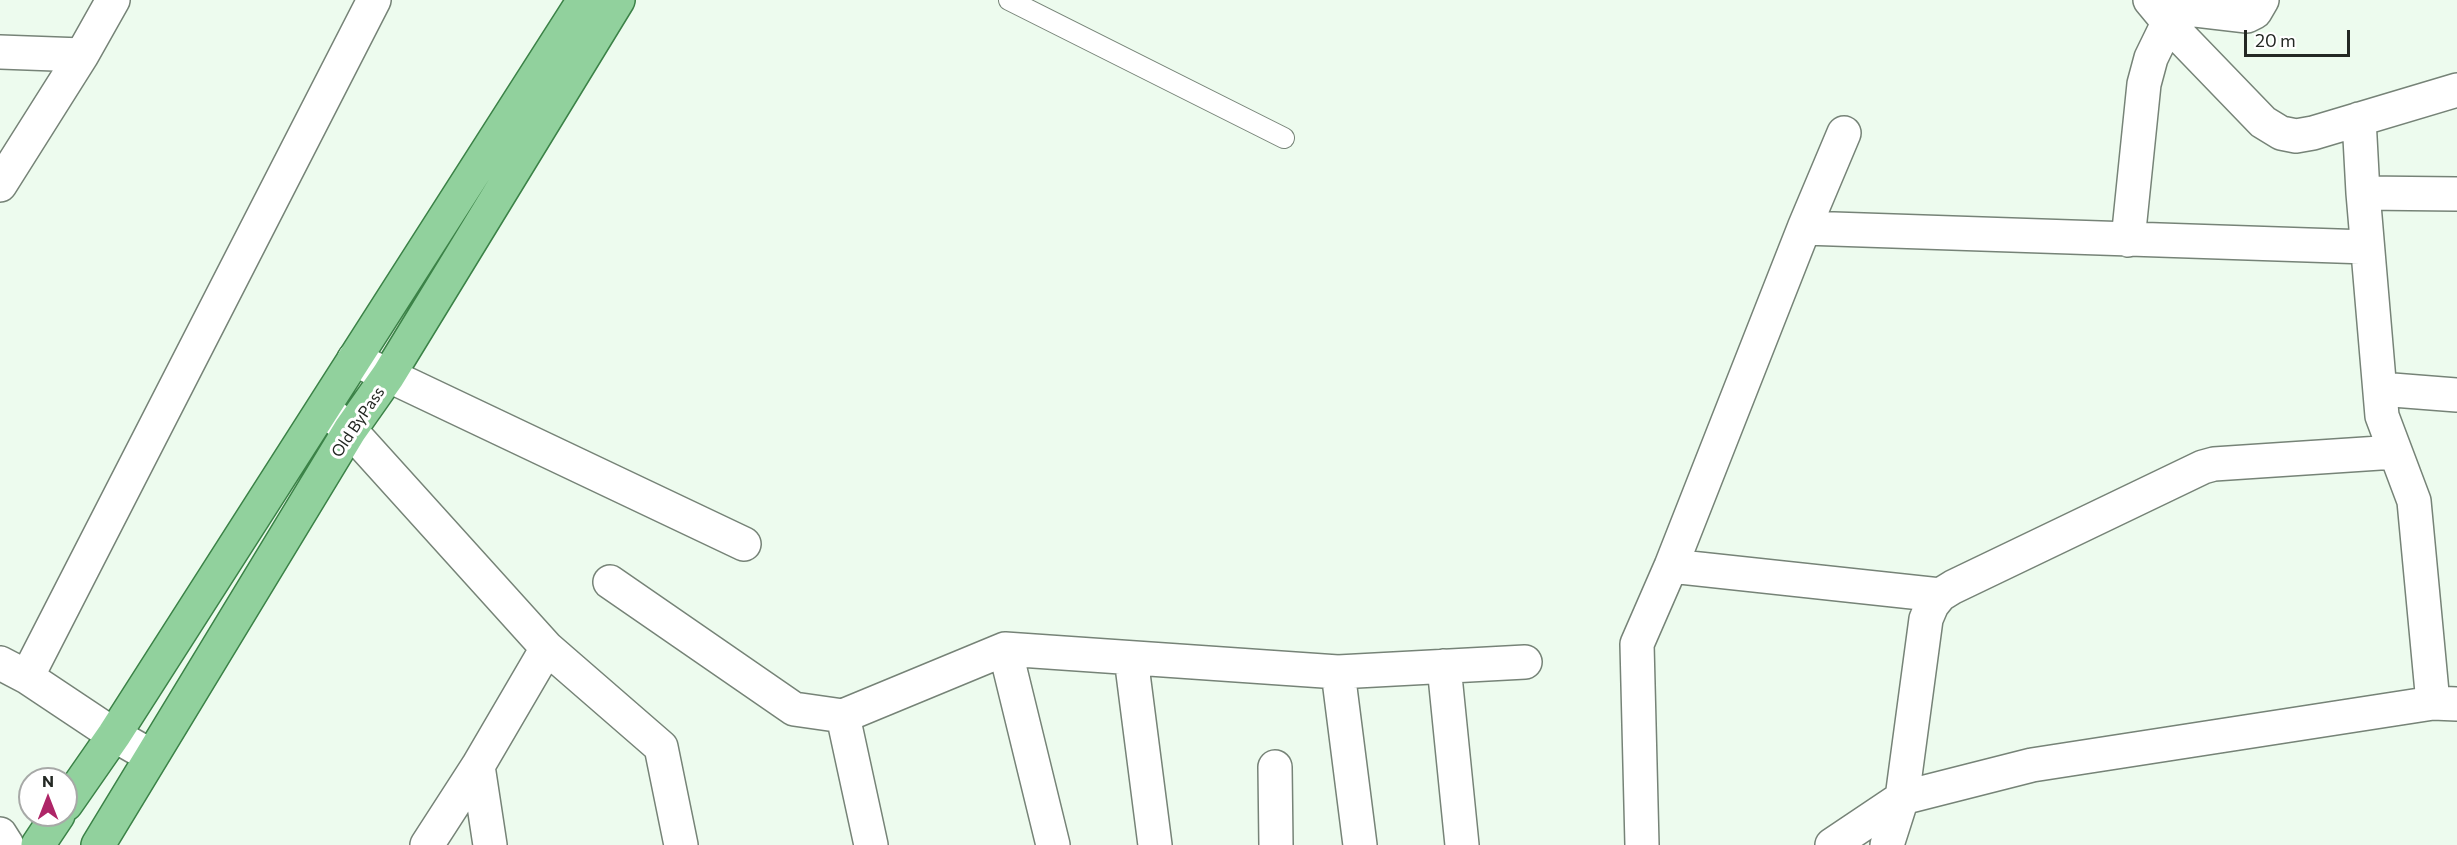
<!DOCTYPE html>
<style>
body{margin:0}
#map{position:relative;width:2457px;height:845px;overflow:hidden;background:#edfbee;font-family:Commissioner,sans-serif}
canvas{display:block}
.north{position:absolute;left:18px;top:767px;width:60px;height:60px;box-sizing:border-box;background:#fff;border:2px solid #a7a9a7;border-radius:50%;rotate:0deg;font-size:16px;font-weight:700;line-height:24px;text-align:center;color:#232823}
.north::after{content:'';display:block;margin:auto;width:21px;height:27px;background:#ae2567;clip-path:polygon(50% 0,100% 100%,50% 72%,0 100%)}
.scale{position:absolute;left:2244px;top:30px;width:106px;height:27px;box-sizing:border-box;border:3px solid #232823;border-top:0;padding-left:8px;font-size:18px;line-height:21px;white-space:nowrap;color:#232823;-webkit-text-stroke:4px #fff;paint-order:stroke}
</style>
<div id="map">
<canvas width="2457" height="845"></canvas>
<div class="north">N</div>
<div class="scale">20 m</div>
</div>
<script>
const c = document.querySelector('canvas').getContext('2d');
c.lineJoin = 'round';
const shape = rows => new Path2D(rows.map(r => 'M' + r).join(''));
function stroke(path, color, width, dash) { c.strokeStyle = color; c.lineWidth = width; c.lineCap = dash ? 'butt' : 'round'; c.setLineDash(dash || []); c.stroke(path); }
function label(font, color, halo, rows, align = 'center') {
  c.font = font + ' Commissioner,sans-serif'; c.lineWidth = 6; c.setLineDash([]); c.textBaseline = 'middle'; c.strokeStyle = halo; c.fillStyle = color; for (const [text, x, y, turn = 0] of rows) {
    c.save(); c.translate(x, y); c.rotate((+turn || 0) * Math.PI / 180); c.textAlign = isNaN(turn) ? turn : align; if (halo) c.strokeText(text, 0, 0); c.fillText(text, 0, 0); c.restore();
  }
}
const service = shape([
 [1009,0,1284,138]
]);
const minor = shape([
 [2150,0,2179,35,2263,122,2281,133,2296,136,2313,133,2457,90],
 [2170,7,2247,16,2255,12,2262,0],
 [0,52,82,55],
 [2359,119,2363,193,2382,416,2414,501,2433,703],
 [0,185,82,55,113,0],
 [2363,193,2457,194],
 [1804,228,2367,247],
 [2128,240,2144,84,2151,58,2169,21,2170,1],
 [354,359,744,544],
 [2380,389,2457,395],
 [329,413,350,430,547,648,661,747,681,845],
 [1671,566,1940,595],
 [610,582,794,709,843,716,1005,649,1338,672,1525,662],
 [1005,649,1053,845],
 [1131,658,1155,845],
 [0,663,27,677,114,735,151,756],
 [1444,666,1462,845],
 [1338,672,1360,845],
 [27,677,374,0],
 [843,716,871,845],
 [478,766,490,845],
 [1275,767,1276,845],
 [0,834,7,845],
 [427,845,478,766,547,648],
 [1642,845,1637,644,1671,566,1804,228,1844,133],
 [1832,845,1902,798,2032,765,2433,703,2457,704],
 [1887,845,1902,798,1926,619,1932,605,1940,595,1953,587,2203,467,2214,464,2395,452]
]);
const primary = shape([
 [66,804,114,735,584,0],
 [38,845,58,815],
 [98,845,350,430,388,376,618,0]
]);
const streetNames = [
 ["Old ByPass",358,422,-56]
];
stroke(service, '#768377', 22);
stroke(minor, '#768377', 36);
stroke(primary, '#3b8247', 36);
stroke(service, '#fff', 20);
stroke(minor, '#fff', 33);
stroke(primary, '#91d19d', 33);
label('16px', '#232823', '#fff', streetNames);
</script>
